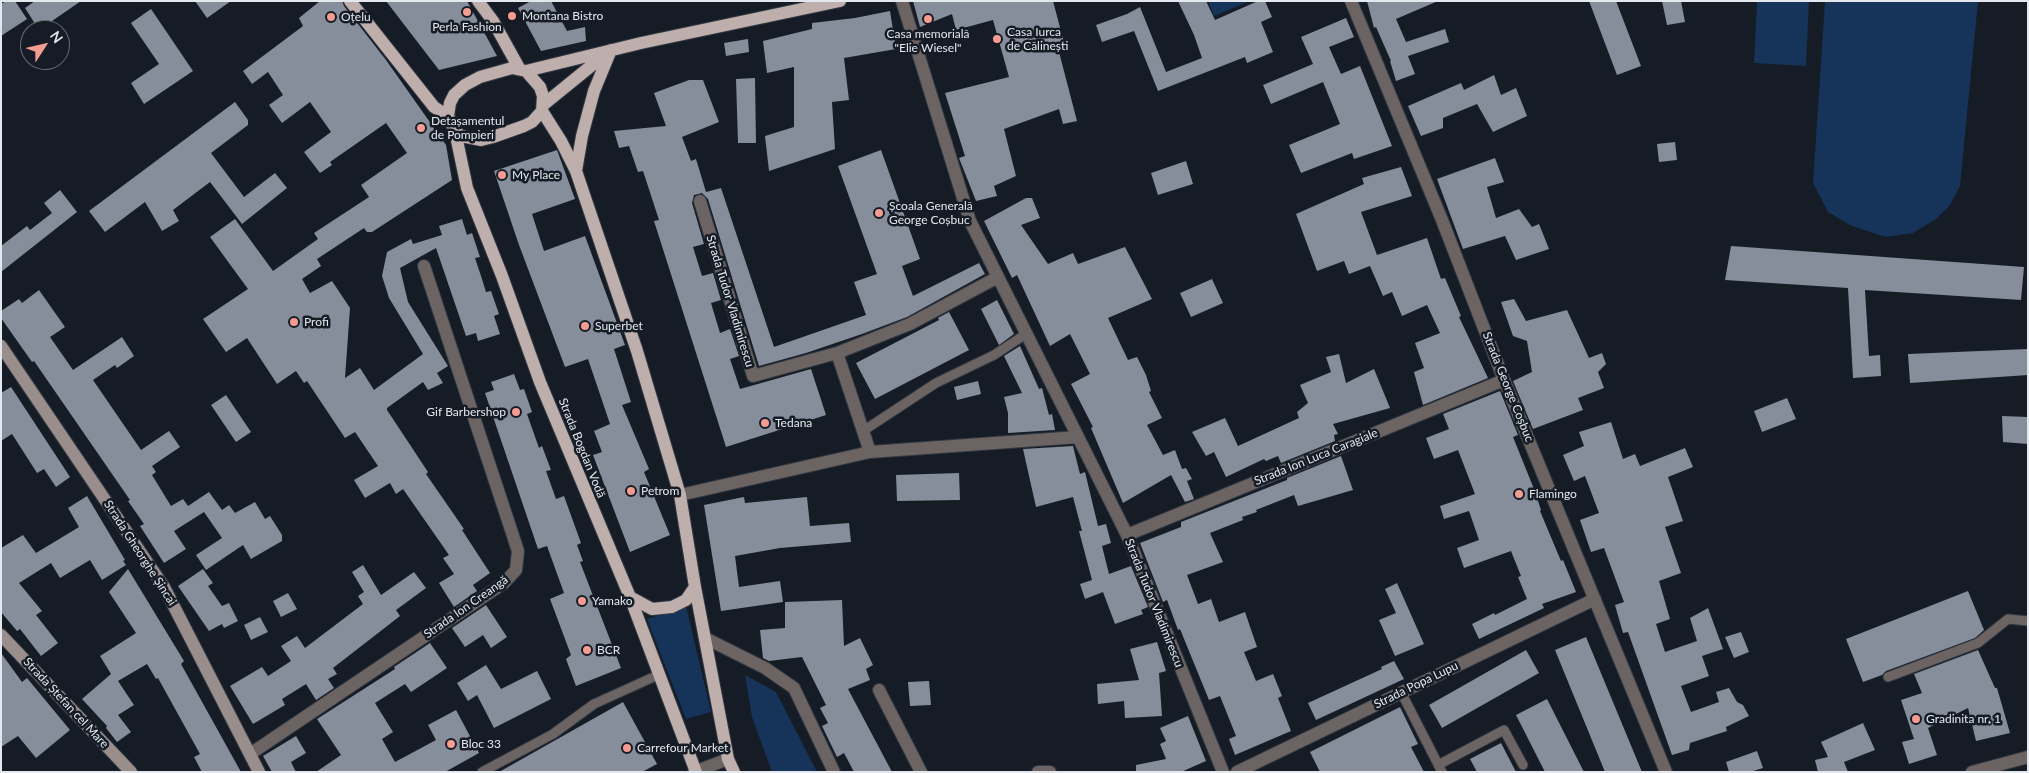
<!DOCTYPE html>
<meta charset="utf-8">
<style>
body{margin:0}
#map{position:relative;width:2029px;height:773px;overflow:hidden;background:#161c26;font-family:Lato,sans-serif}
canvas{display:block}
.frame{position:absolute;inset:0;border:2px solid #e3e8ef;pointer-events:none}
.north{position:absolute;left:20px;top:20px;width:50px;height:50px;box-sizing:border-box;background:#161c26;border:1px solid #686e76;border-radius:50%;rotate:55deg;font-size:14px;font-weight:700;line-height:20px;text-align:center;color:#e3e8ef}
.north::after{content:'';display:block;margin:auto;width:18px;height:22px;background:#f59c92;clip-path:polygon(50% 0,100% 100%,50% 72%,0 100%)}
</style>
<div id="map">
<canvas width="2029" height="773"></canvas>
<div class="frame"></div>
<div class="north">N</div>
</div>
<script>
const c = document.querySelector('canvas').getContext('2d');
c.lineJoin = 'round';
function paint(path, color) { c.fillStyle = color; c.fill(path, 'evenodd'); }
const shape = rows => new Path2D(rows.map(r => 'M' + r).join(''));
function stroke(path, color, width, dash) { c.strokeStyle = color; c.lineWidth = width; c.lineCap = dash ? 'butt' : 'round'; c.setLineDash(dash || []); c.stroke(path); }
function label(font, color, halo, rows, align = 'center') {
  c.font = font + ' Lato,sans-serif'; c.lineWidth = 5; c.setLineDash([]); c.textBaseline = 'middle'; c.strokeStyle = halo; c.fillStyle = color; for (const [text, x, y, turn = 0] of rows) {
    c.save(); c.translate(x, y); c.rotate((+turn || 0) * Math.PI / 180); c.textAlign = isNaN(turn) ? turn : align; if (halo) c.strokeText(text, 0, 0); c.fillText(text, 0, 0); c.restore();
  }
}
const green = shape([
 [1208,1,1250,1,1214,16],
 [1757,1,1809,1,1806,66,1754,63],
 [1825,1,1978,1,1960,186,1950,205,1936,219,1913,233,1886,237,1852,226,1828,212,1813,183],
 [686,606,711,712,686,719,647,619],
 [745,675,776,692,817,772,772,772,752,717]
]);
const building = shape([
 [6,1,15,1,27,19,1,36,1,4],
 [35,1,81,1,39,30,25,8],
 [195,1,231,1,207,18],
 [320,1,342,1,344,6,386,60,446,145,452,180,372,232,367,232,364,228,317,259,321,266,302,279,310,293,332,281,350,308,345,378,360,368,374,390,423,354,389,298,382,276,387,252,411,239,413,244,442,235,439,226,462,219,467,235,472,233,480,257,475,258,481,276,486,292,491,291,499,314,494,316,500,334,478,341,476,333,466,336,436,248,400,268,408,302,448,366,437,373,443,383,428,390,423,382,387,408,387,410,428,472,426,474,464,529,462,530,490,573,473,585,477,591,454,607,439,583,454,574,443,558,449,555,403,489,396,494,390,483,365,498,354,480,378,466,355,432,345,438,307,381,304,383,296,371,277,384,247,338,226,352,203,319,248,289,210,237,235,219,273,271,318,239,314,233,369,197,361,185,407,153,386,123,330,162,332,165,320,173,304,152,331,132,310,102,282,123,269,105,283,95,268,72,252,84,243,71,303,26,299,18],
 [386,1,467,1,497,56,439,70],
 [551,1,567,31,585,27,586,41,541,51,518,8,531,1],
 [913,1,1053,1,1066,50,1059,52,1077,121,1063,124,1059,109,1004,129,1016,176,994,186,997,196,976,201,959,158,965,156,945,93,1009,77,993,20,956,30,952,14,920,27],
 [1178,1,1206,1,1215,20,1258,1,1265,1,1272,17,1261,22,1273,52,1247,63,1245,57,1158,91,1134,31,1102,42,1096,25,1127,14,1140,7,1166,72,1202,58,1194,35],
 [1367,1,1438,1,1396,19,1406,42,1445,29,1449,42,1408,56,1415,74,1396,81,1390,61,1391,61,1376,27,1374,28],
 [1589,1,1616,1,1641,66,1617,75],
 [1662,1,1681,1,1685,22,1667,25],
 [151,9,193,71,144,104,131,83,159,64,131,23],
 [890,11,896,49,844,58,849,100,832,102,835,149,769,171,765,136,794,127,794,67,767,73,763,41,812,29,812,23,855,18],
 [1346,18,1354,37,1329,47,1341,74,1360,66,1392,146,1354,159,1352,153,1301,173,1289,145,1340,124,1323,82,1271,104,1263,85,1313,64,1301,37],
 [748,39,749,52,726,56,724,43],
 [1494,75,1501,95,1516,88,1527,116,1493,132,1477,104,1443,118,1443,128,1421,136,1408,106,1461,83,1464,90],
 [755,78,756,143,738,143,736,79],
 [689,80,703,80,719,122,682,137,691,161,696,159,706,192,721,188,774,347,866,315,854,282,877,274,838,166,881,150,920,259,902,266,913,296,979,263,985,274,907,317,862,334,806,353,759,366,708,199,702,193,694,195,692,203,704,244,693,247,702,276,713,273,721,300,711,303,720,333,730,329,739,356,730,359,740,389,811,369,826,415,726,447,654,221,659,220,643,171,638,172,629,146,619,148,614,131,666,126,654,93],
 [235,102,248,120,248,125,211,153,244,197,275,173,287,188,242,224,210,182,173,210,179,221,162,231,145,202,105,232,89,211],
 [1675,142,1677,160,1659,162,1657,144],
 [557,150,575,199,532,214,544,251,585,236,625,345,614,349,631,402,622,405,649,469,644,472,670,535,630,552,593,455,602,452,594,431,610,424,588,359,565,367,519,245,494,171],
 [1495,158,1504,182,1487,187,1496,218,1519,209,1532,227,1539,224,1549,249,1516,260,1505,236,1463,249,1437,179],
 [1186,161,1193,184,1158,195,1151,173],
 [1401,167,1412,196,1361,212,1377,255,1427,238,1441,279,1445,278,1461,316,1459,317,1488,378,1423,405,1414,372,1424,368,1415,343,1440,333,1427,305,1402,316,1392,292,1383,296,1370,266,1349,274,1344,261,1317,271,1296,214,1364,184,1362,178],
 [60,190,77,212,1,272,1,246,27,226,30,230,52,213,44,203],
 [1026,198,1032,198,1040,218,1021,225,1048,264,1073,253,1078,264,1125,247,1152,299,1108,318,1128,360,1137,357,1146,375,1151,391,1149,392,1162,418,1147,425,1163,455,1175,450,1182,469,1186,468,1192,479,1187,481,1194,499,1185,502,1171,475,1123,503,1091,428,1093,427,1071,384,1090,374,1070,334,1050,346,1017,275,1012,278,984,221],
 [1731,246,2024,267,2021,300,1865,290,1869,356,1880,355,1881,376,1853,378,1848,288,1725,280],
 [1212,279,1223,303,1191,317,1180,293],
 [39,290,65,327,50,337,73,370,122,337,134,356,117,368,115,365,93,380,141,450,169,431,180,447,152,466,156,472,152,475,171,506,183,499,188,506,209,492,222,510,229,505,235,513,255,502,265,519,270,516,282,535,282,541,251,559,243,545,206,570,196,555,222,538,204,512,174,531,186,549,164,563,140,526,144,524,128,501,130,500,34,361,32,362,1,318,1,311,19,299,22,303],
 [1514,299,1526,321,1567,310,1589,358,1602,353,1606,364,1598,372,1604,388,1578,398,1583,410,1533,429,1513,381,1532,372,1527,341,1513,336,1501,302],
 [997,300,1014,334,999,345,981,309],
 [949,312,969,350,875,399,856,363,939,320,938,318],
 [1020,346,1039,389,1042,388,1049,415,1052,414,1055,430,1008,433,1008,413,1004,397,1022,393,1004,356],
 [2028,349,2028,375,1910,383,1908,354],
 [1339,354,1346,383,1374,369,1390,408,1333,424,1338,434,1334,435,1335,441,1281,463,1278,456,1266,461,1264,459,1226,477,1214,452,1206,456,1192,432,1225,418,1238,446,1299,418,1297,412,1308,403,1300,385,1331,372,1326,357],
 [514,374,520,390,524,389,532,412,527,414,539,448,542,446,551,470,546,471,556,499,564,496,581,543,577,545,583,561,580,562,621,668,576,686,566,659,571,655,550,599,564,593,547,546,538,549,485,393,494,390,491,382],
 [978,381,981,394,957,400,954,387],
 [11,387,70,477,56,487,44,469,37,473,12,434,1,441,1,393],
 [1500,391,1518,435,1513,437,1534,489,1541,510,1540,511,1561,561,1563,560,1576,592,1542,604,1544,608,1479,639,1472,624,1494,613,1495,615,1527,599,1518,577,1521,576,1511,551,1464,568,1457,548,1479,540,1469,511,1444,519,1440,506,1475,494,1458,450,1434,459,1426,438,1449,429,1443,414],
 [226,395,251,432,236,442,211,405],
 [1787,398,1796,419,1762,432,1754,411],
 [2002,416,2028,417,2028,444,2003,442],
 [1611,422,1623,459,1635,454,1640,466,1685,448,1693,467,1668,477,1683,521,1665,527,1681,573,1659,581,1670,619,1656,624,1665,652,1697,641,1690,618,1708,608,1723,649,1702,656,1709,676,1681,686,1691,712,1719,702,1716,692,1729,688,1737,702,1743,705,1749,716,1726,727,1727,731,1690,743,1689,750,1672,755,1628,632,1623,633,1615,605,1624,602,1604,548,1591,552,1580,520,1599,513,1585,476,1574,481,1563,455,1584,446,1579,432],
 [1073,446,1080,474,1085,472,1098,526,1106,524,1111,543,1102,546,1109,574,1131,566,1148,607,1141,610,1143,614,1115,624,1103,592,1085,599,1080,584,1092,580,1079,531,1082,531,1073,497,1036,507,1023,449],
 [1341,456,1353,490,1298,506,1294,495,1256,510,1257,512,1242,517,1243,520,1210,533,1223,562,1187,575,1198,604,1211,599,1219,622,1245,612,1257,647,1244,652,1256,681,1273,674,1282,696,1278,698,1291,731,1235,755,1229,739,1236,736,1220,696,1209,700,1180,629,1178,630,1167,600,1163,602,1140,543,1181,527,1181,522,1287,480,1287,478],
 [959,473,960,500,897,501,896,475],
 [87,496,125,560,123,561,126,565,102,580,90,560,60,578,51,563,19,583,42,611,36,615,58,643,41,656,20,629,17,631,1,612,1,548,23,535,36,553,79,527,68,508],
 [744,497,745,503,807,497,810,526,849,523,851,542,780,548,735,556,739,587,780,581,783,602,721,611,704,505],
 [363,565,381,595,414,572,426,588,396,610,400,616,333,668,337,674,328,679,334,688,316,700,306,684,282,699,285,705,253,724,230,686,262,667,268,676,291,661,281,646,297,636,305,648,363,604,358,596,364,592,352,572],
 [128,569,184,661,181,664,241,772,202,772,194,757,200,754,158,678,156,679,147,664,118,681,134,705,118,715,131,732,117,742,106,728,107,726,82,699,111,674,100,656,136,633,109,592],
 [203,569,213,583,208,586,222,606,229,603,238,621,224,628,222,624,209,631,178,586],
 [1397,583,1424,644,1395,656,1379,620,1396,613,1385,589],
 [1968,591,1984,630,1975,638,1886,671,1882,675,1863,682,1846,639],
 [288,593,297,609,281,617,273,601],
 [842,600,844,646,860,638,873,665,866,669,870,680,848,689,892,772,854,772,844,753,837,757,822,726,828,723,820,708,826,705,802,657,769,661,763,658,760,630,785,628,785,602],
 [486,605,507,637,491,648,483,635,465,647,452,628],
 [260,617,268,632,251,640,244,625],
 [1741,632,1749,652,1734,658,1725,637],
 [1586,637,1642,772,1605,772,1555,650],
 [1157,642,1166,671,1159,673,1162,716,1125,718,1124,701,1098,704,1097,684,1139,680,1130,649],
 [430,643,447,668,411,692,405,684,375,703,393,732,382,739,395,762,436,740,428,725,456,710,479,753,445,772,316,772,341,755,317,719,395,669,394,667],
 [1526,650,1539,673,1442,728,1429,705],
 [1978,650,1995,688,1997,688,2010,733,1976,741,1968,708,1928,728,1937,755,1909,764,1902,742,1914,739,1901,700,1922,693,1914,674],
 [1,653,22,682,27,678,70,730,36,758,18,736,1,747],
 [1394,661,1404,679,1316,720,1308,703,1382,669,1381,667],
 [486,665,501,689,537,671,551,699,494,728,477,695,468,701,457,683],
 [929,681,931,705,910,706,908,682],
 [1547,699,1584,772,1545,772,1516,715],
 [623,702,657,764,642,772,499,772],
 [1400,707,1418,744,1411,747,1424,772,1320,772,1310,752],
 [1188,716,1206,761,1181,772,1136,772,1136,765,1166,759,1160,744,1166,741,1160,728],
 [1863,723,1875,750,1844,762,1848,772,1818,772,1815,760,1828,757,1821,742],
 [296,736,306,753,291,762,296,772,272,772,263,756],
 [1501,743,1516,772,1477,772,1470,759],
 [1757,751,1763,768,1750,772,1729,772,1726,762]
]);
const service = shape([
 [863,431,936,383,994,355,1026,334],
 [1888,677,1978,643,2008,619,2028,621],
 [1401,692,1442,772],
 [1438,765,1504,730,1523,765],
 [482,772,553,734,594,704,658,675]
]);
const minor = shape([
 [902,1,970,221,1127,535,1223,772],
 [1351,1,1442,220,1504,380,1666,772],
 [700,201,753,376,837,353,910,324,998,277],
 [837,353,870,452],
 [680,495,870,452,1078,437],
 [1127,535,1504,380],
 [705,638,765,668,794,688,834,772],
 [879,690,921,772],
 [250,754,504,583,516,570,518,551,424,266],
 [694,772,728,759],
 [1038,772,1050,772],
 [1237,772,1595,599],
 [1972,772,2028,757]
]);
const secondary = shape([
 [1,346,164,587,259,772],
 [1,635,131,772]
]);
const primary = shape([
 [350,1,434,107,448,116],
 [478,1,493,21,519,68],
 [512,68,526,71,540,87,543,96,542,111,532,122,524,126,493,137,481,140,461,136,455,131,448,116,450,103,454,95,465,85,480,77,512,68],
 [526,71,641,43,840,1],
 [543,105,607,53],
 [542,111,561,141,576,171,637,351,680,495,695,587,728,759,734,772],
 [455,131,467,188,502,276,540,382,630,597,696,772],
 [576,171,582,136,594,91,611,50],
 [630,597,652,609,672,607,686,600,695,587]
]);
const markers = [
 [467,12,5,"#f59c92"],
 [512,16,5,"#f59c92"],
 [331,17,5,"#f59c92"],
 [928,19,5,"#f59c92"],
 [997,39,5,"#f59c92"],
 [421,128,5,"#f59c92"],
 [502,175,5,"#f59c92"],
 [879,213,5,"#f59c92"],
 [294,322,5,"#f59c92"],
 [585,326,5,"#f59c92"],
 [516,412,5,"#f59c92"],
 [765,423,5,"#f59c92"],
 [631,491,5,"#f59c92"],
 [1519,494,5,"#f59c92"],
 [582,601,5,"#f59c92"],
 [587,650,5,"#f59c92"],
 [1916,719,5,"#f59c92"],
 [451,744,5,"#f59c92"],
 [627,748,5,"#f59c92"]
];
const poiNames = [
 ["Montana Bistro",522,16],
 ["Oțelu",341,17],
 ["Perla Fashion",467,27,"center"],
 ["Casa Iurca",1007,32],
 ["de Călinești",1007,46],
 ["Casa memorială",928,34,"center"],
 ["\"Elie Wiesel\"",928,48,"center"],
 ["Detașamentul",431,121],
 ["de Pompieri",431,135],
 ["My Place",512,175],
 ["Școala Generală",889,206],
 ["George Coșbuc",889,220],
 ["Profi",304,322],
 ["Superbet",595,326],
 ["Gif Barbershop",506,412,"right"],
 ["Tedana",775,423],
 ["Petrom",641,491],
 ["Flamingo",1529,494],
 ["Yamako",592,601],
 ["BCR",597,650],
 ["Gradinita nr. 1",1926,719],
 ["Bloc 33",461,744],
 ["Carrefour Market",637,748]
];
const streetNames = [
 ["Strada Tudor Vladimirescu",730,301,73],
 ["Strada George Coșbuc",1508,387,68],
 ["Strada Bogdan Vodă",582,448,68],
 ["Strada Ion Luca Caragiale",1316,457,-22],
 ["Strada Gheorghe Șincai",140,553,57],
 ["Strada Tudor Vladimirescu",1154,603,68],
 ["Strada Ion Creangă",466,607,-35],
 ["Strada Popa Lupu",1416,685,-26],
 ["Strada Ștefan cel Mare",66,703,47]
];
paint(green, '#163359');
paint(building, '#858e9a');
stroke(service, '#333942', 11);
stroke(minor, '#333942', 14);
stroke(secondary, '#333942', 14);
stroke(primary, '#333942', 14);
stroke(service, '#6c6463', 9);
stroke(minor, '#6c6463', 12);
stroke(secondary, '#9a8e8d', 12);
stroke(primary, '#beafac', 12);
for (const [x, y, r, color] of markers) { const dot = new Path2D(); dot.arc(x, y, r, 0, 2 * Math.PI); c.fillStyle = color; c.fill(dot); stroke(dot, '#161c26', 2); }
label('12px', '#e3e8ef', '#161c26', poiNames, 'left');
label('12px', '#e3e8ef', '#161c26', streetNames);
</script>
